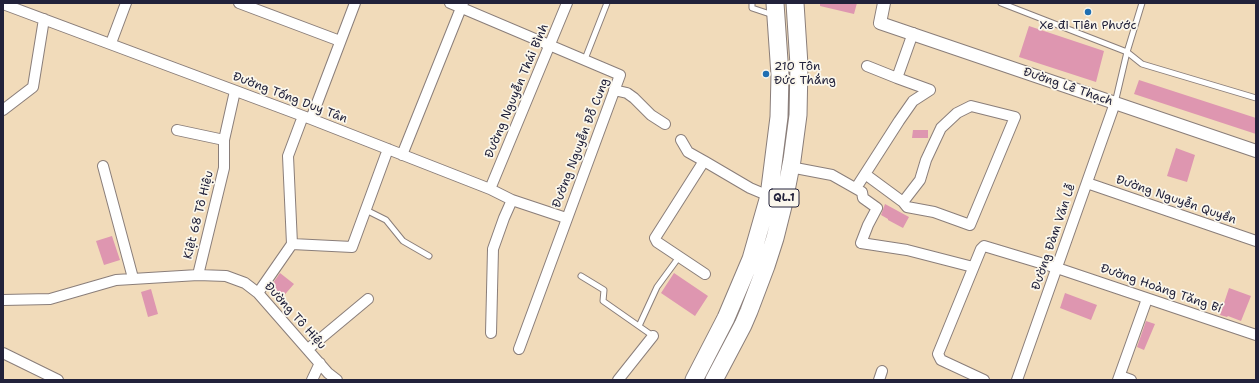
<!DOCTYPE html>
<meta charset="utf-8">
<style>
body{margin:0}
#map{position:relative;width:1259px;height:383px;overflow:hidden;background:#f1dbba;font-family:"Shantell Sans",sans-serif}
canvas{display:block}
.frame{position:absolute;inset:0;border:4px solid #22223b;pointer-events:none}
</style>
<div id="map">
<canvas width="1259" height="383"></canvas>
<div class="frame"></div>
</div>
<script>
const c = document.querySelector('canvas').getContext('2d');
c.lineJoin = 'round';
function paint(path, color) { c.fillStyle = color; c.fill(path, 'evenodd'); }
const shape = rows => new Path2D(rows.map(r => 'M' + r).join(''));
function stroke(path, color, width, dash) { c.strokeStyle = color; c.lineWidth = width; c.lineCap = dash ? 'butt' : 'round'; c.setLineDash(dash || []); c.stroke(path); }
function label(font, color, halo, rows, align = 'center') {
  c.font = font + ' "Shantell Sans",sans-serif'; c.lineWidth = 3.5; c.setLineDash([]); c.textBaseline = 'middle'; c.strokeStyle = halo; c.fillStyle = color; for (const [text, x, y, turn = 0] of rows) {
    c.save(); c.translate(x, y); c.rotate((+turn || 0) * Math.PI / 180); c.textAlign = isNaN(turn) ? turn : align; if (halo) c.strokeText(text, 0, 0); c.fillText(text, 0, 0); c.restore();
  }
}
const building = shape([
 [820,3,857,3,854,14,820,6],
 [1029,26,1104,51,1096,82,1019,57],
 [1139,80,1256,118,1256,134,1134,94],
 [913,130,928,130,928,138,912,138],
 [1176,148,1195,155,1187,182,1167,176],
 [885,204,909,217,903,228,888,220,888,219,881,215],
 [112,236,120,260,104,265,96,241],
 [280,273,294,284,280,300,268,290],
 [674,273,708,296,695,316,661,293],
 [1229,288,1251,296,1241,321,1228,316,1227,317,1220,315],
 [151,289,158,314,148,317,141,292],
 [1065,293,1097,305,1091,320,1060,308],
 [1146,321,1155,324,1144,350,1137,347]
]);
const service = shape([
 [752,3,752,8,773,15],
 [1001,3,1127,52,1142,3],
 [585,59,607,3],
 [1115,103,1127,52,1142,64,1256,98],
 [366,210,386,220,403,241,429,256],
 [581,276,604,290,603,301,653,336],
 [639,326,657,287,679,257]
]);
const minor = shape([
 [239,3,340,41],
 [450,3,620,75,519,349],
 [3,4,311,119,490,189,512,200,566,218],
 [913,33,897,78,930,90],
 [111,43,126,3],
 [867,66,897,78],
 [614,90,627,93,634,98,651,115,665,124],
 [3,110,33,87,44,19],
 [311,119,355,3],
 [177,130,224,140],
 [681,140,688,152,704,161,655,238,657,242,705,274],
 [402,155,463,3],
 [704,161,750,188,769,196],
 [103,166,133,278],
 [790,167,832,175,862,192,863,198,877,208,868,225,861,243,907,250,973,267],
 [865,174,903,202,920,180,926,160,941,128,957,113,971,106,1015,117,970,225,934,212,907,207,903,202],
 [1087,183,1256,241],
 [856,188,899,121,913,101,930,90],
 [490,189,567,3],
 [292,244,352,247,388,149],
 [198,275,224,168,224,140,235,91],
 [258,293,292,244,288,156,303,116],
 [3,300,50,299,116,280,198,275,226,276,245,283,258,293,328,373,337,380],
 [491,333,493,249,504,218,512,200],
 [308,349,368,299],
 [3,353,58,380],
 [1120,376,1131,380],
 [312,380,320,363],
 [618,380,653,336],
 [879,380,882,371],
 [984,380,941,360,938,354,981,249,984,246,1057,268,1256,335],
 [1017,380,1115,103],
 [1118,380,1147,299]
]);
const tertiary = shape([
 [884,3,880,23,1256,151]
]);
const trunk = shape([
 [694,380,726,318,751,259,769,196,779,117,780,75,775,3],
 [714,380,743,325,749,311,766,266,775,238,783,206,792,160,798,115,799,65,795,3]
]);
const markers = [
 [1088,12,4,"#1f6fb2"],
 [766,74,4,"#1f6fb2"]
];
const shields = [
 [784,198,30]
];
const shieldNames = [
 ["QL.1",784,198]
];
const poiNames = [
 ["Xe đi Tiên Phước",1088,26],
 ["210 Tôn",774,67,"left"],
 ["Đức Thắng",774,81,"left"]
];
const streetNames = [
 ["Đường Lê Thạch",1068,87,19],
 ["Đường Nguyễn Thái Bình",517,91,-67],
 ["Đường Tống Duy Tân",290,98,21],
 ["Đường Nguyễn Đỗ Cung",581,143,-69],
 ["Đường Nguyễn Quyền",1176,200,19],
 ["Kiệt 68 Tô Hiệu",199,215,-76],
 ["Đường Đàm Văn Lễ",1054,237,-71],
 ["Đường Hoàng Tăng Bí",1161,289,19],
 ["Đường Tô Hiệu",295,316,48]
];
paint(building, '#de96b0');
stroke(service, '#8a7e7a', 7);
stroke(minor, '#8a7e7a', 12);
stroke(tertiary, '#8a7e7a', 14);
stroke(trunk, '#8a7e7a', 19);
stroke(service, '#fff', 5);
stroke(minor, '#fff', 10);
stroke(tertiary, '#fff', 12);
stroke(trunk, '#fff', 17);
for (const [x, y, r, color] of markers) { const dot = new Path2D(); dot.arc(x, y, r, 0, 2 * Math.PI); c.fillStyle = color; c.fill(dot); stroke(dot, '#fbf7ec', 1.5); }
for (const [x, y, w] of shields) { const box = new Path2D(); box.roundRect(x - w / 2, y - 9, w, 18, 3); c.fillStyle = '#fbf7ec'; c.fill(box); stroke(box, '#22223b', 1); }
label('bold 11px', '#22223b', null, shieldNames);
label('12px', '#22223b', '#fbf7ec', poiNames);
label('12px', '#22223b', '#fbf7ec', streetNames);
</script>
